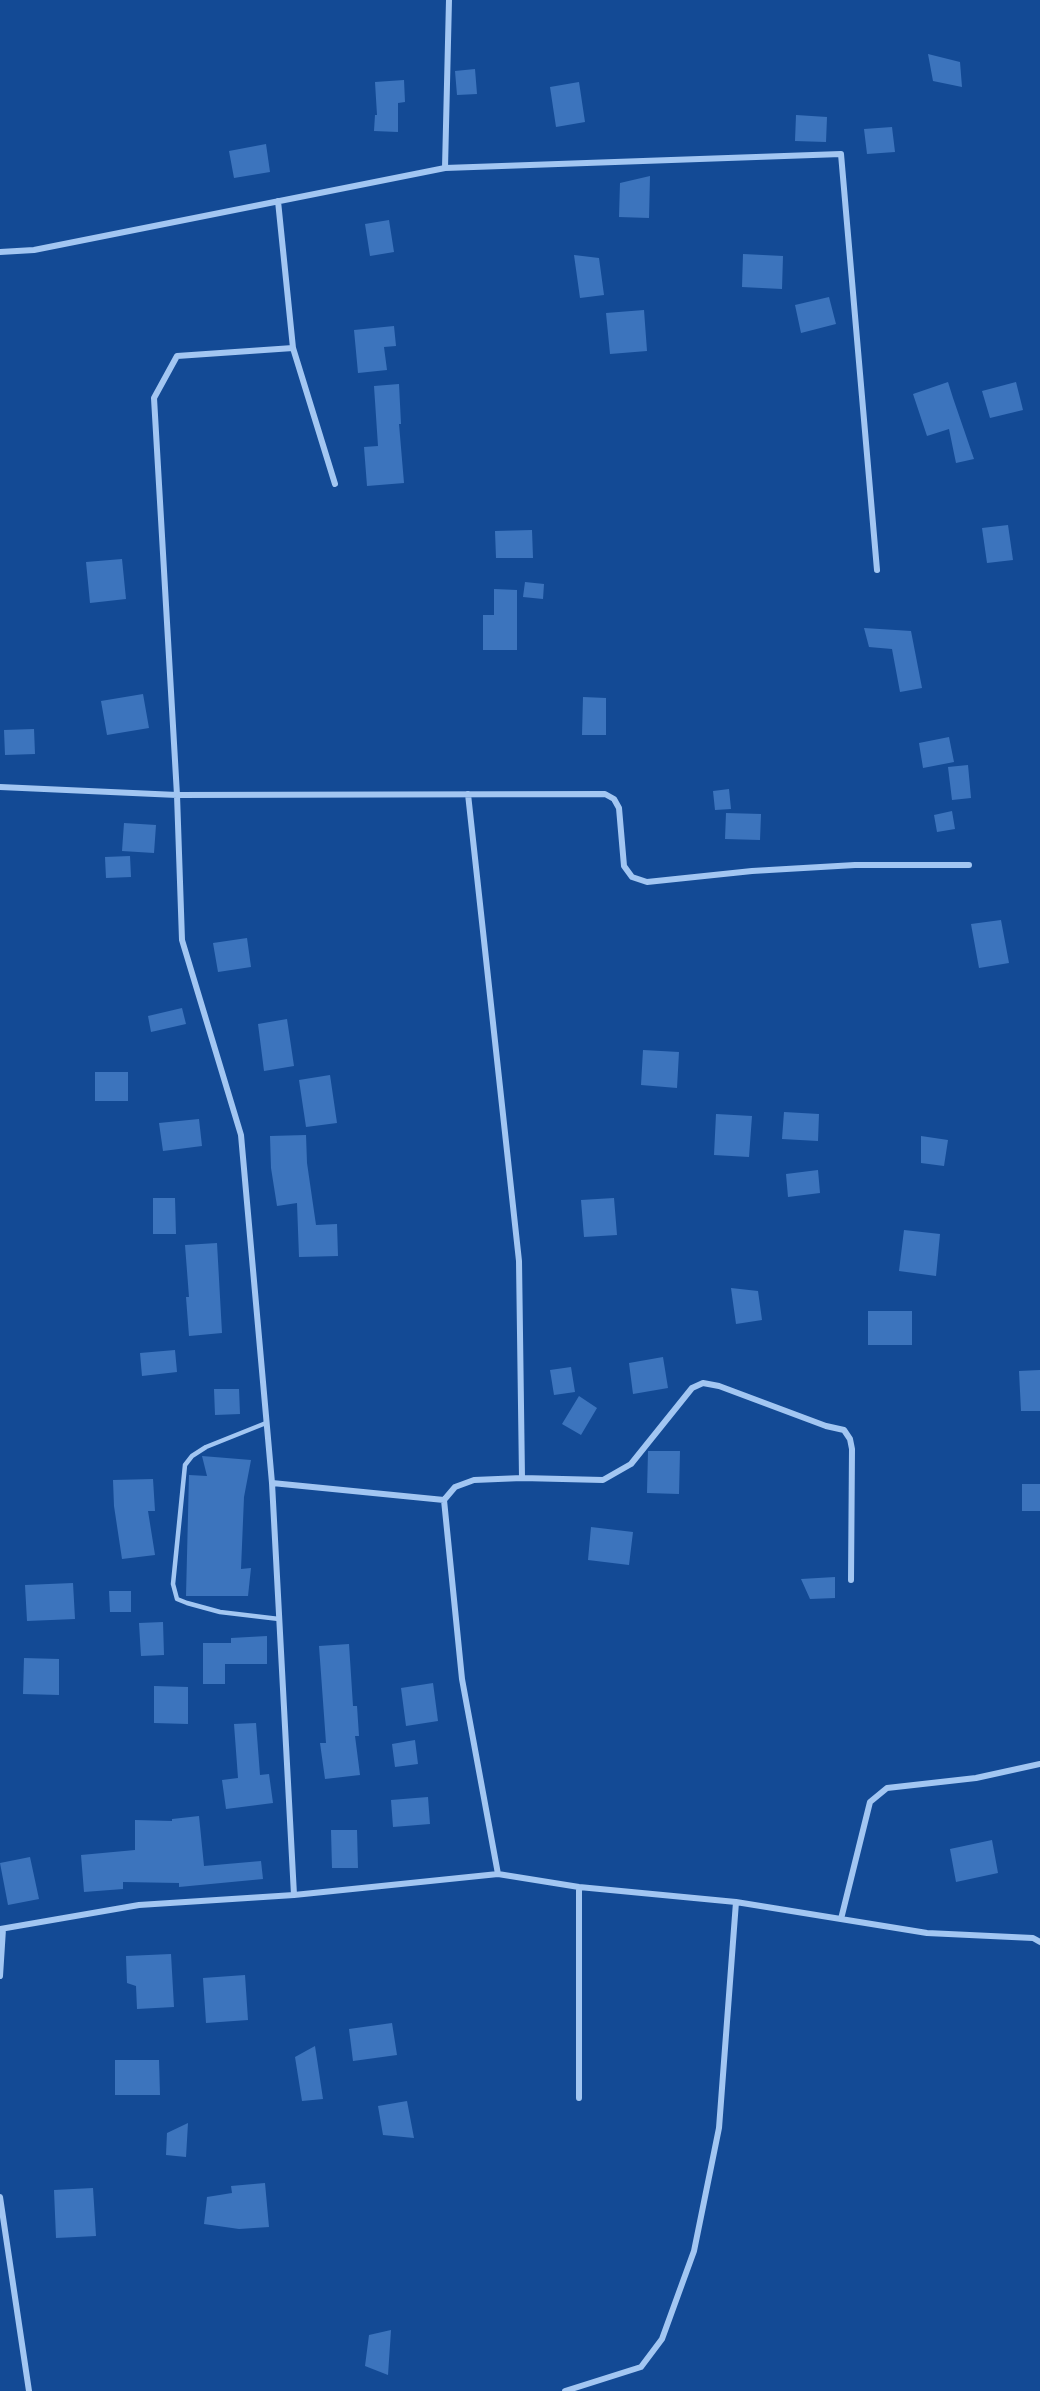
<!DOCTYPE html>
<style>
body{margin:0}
canvas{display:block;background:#134a95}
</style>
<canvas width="1040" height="2391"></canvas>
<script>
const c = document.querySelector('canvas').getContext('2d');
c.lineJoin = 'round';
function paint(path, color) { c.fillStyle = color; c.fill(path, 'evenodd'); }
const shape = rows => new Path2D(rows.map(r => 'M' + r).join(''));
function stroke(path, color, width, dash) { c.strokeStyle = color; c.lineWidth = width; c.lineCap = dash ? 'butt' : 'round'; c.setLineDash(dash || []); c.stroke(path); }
const building = shape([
 [928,54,960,62,962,87,933,81],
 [475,69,477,94,457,95,455,71],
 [404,80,405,102,398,103,398,132,374,131,375,115,377,115,375,82],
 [579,82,585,122,556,127,550,87],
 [796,115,827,117,826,142,795,141],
 [892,127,895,152,867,154,864,129],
 [266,144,270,172,234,178,229,151],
 [650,176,649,218,619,217,620,183],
 [389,220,394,252,370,256,365,224],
 [743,254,783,256,782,289,742,287],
 [574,255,599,258,604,295,580,298],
 [829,297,836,324,801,333,795,305],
 [644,310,647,351,610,354,606,313],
 [394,326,396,346,384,347,387,370,358,373,354,330],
 [948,382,953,398,974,459,956,463,949,429,927,436,913,394],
 [1016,382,1023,410,990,418,982,391],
 [399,384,401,424,399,424,404,483,367,486,364,447,378,446,374,386],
 [1008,525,1013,560,987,563,982,528],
 [532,530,533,558,496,558,495,531],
 [122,559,126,599,90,603,86,562],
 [525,582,544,584,543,599,523,597],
 [494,589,517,590,517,650,483,650,483,615,494,615],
 [864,628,911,631,922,688,900,692,892,649,869,647],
 [143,694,149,728,107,735,101,701],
 [583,697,606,698,606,735,582,735],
 [34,729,35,754,5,755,4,730],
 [949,737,954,762,923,768,919,743],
 [968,765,971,798,952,800,948,767],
 [729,789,731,809,715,810,713,791],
 [952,811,955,829,937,832,934,815],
 [726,813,761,814,760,840,725,839],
 [124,823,156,825,154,853,122,851],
 [130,856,131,877,106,878,105,857],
 [1001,920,1009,963,979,968,971,924],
 [247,938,251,967,218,972,213,943],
 [182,1008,186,1024,151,1032,148,1016],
 [287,1019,294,1066,264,1071,258,1024],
 [643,1050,679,1052,677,1088,641,1085],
 [95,1072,128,1072,128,1101,95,1101],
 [330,1075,337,1123,306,1127,299,1080],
 [784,1112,819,1114,818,1141,782,1139],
 [716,1114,752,1116,749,1157,714,1155],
 [199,1119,202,1146,163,1151,159,1123],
 [306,1135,307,1163,316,1225,337,1224,338,1256,299,1257,297,1203,277,1206,271,1168,270,1136],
 [921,1136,948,1140,944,1166,921,1163],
 [818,1170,820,1193,788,1197,786,1174],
 [153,1198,175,1198,176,1234,153,1234],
 [614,1198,617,1235,584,1237,581,1200],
 [904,1230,940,1234,936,1276,899,1271],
 [217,1243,222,1333,189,1336,186,1297,189,1297,185,1245],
 [731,1288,758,1291,762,1320,736,1324],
 [868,1311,912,1311,912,1345,868,1345],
 [175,1350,177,1372,142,1376,140,1353],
 [663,1357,668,1388,633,1394,629,1363],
 [571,1367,575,1392,554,1395,550,1370],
 [1040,1370,1040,1411,1021,1411,1019,1371],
 [214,1389,239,1389,240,1414,215,1415],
 [579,1396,597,1408,581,1435,562,1424],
 [648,1451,680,1451,679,1494,647,1493],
 [202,1456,251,1460,244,1497,241,1569,251,1568,248,1596,186,1596,189,1475,207,1476],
 [153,1479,155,1511,148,1511,155,1555,122,1559,114,1506,113,1480],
 [1022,1484,1040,1484,1040,1511,1022,1511],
 [591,1527,633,1532,629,1565,588,1560],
 [835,1577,835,1598,810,1599,801,1579],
 [73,1583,75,1619,27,1621,25,1585],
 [109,1591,131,1591,131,1612,110,1612],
 [163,1622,164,1655,141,1656,139,1623],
 [267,1636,267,1664,225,1664,225,1684,203,1684,203,1643,231,1643,231,1638],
 [349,1644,353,1706,357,1706,359,1736,355,1736,360,1775,325,1779,320,1743,326,1743,319,1646],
 [24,1658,59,1659,59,1695,23,1694],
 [433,1683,438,1721,406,1726,401,1688],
 [154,1686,188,1687,188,1724,154,1723],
 [256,1723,260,1775,269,1774,273,1803,226,1809,222,1780,238,1778,234,1724],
 [415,1740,418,1764,395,1767,392,1744],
 [428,1797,430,1824,393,1827,391,1800],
 [199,1816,204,1866,261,1861,263,1879,179,1887,179,1883,123,1882,123,1889,84,1892,81,1855,135,1850,135,1820,172,1821,172,1819],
 [331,1830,357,1830,358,1868,332,1868],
 [992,1840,998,1873,956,1882,950,1849],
 [30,1857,39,1899,8,1905,0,1863],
 [171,1954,174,2007,137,2009,136,1986,127,1983,126,1956],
 [245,1975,248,2020,206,2023,203,1978],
 [392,2023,397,2055,353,2061,349,2029],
 [315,2046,323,2099,302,2101,295,2057],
 [115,2060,159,2060,160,2095,115,2095],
 [407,2101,414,2138,383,2135,378,2106],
 [188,2123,186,2157,166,2155,167,2133],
 [265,2183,269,2227,239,2229,204,2224,207,2197,232,2193,231,2186],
 [93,2188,96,2236,56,2238,54,2190],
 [391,2330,388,2375,365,2366,369,2335]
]);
const lane = shape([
 [266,1423,206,1447,192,1456,185,1465,173,1584,177,1599,187,1603,220,1612,279,1619]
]);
const street = shape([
 [445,168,841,154,877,570],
 [278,201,293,348,335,484],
 [0,252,34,250,445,168,449,0],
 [293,348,177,356,154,398,177,795,182,940,241,1135,272,1483,294,1895],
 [0,787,177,795,605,794,614,799,619,808,624,866,632,877,647,882,752,871,855,865,969,865],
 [468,794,519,1261,522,1478,474,1480,455,1487,444,1500,462,1679,498,1874],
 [522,1478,603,1480,631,1464,692,1388,703,1383,719,1386,826,1426,844,1430,850,1439,852,1449,851,1580],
 [272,1483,444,1500],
 [841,1919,870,1802,887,1788,976,1778,1040,1764],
 [0,1929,139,1905,294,1895,498,1874,579,1887,736,1902,927,1933,1033,1938,1040,1942],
 [0,1976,3,1929],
 [579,2098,579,1887],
 [0,2197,29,2391],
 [565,2391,641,2367,662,2339,694,2251,719,2128,736,1902]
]);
paint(building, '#3c74bd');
stroke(lane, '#a2c6f2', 4.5);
stroke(street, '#a2c6f2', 6);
</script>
